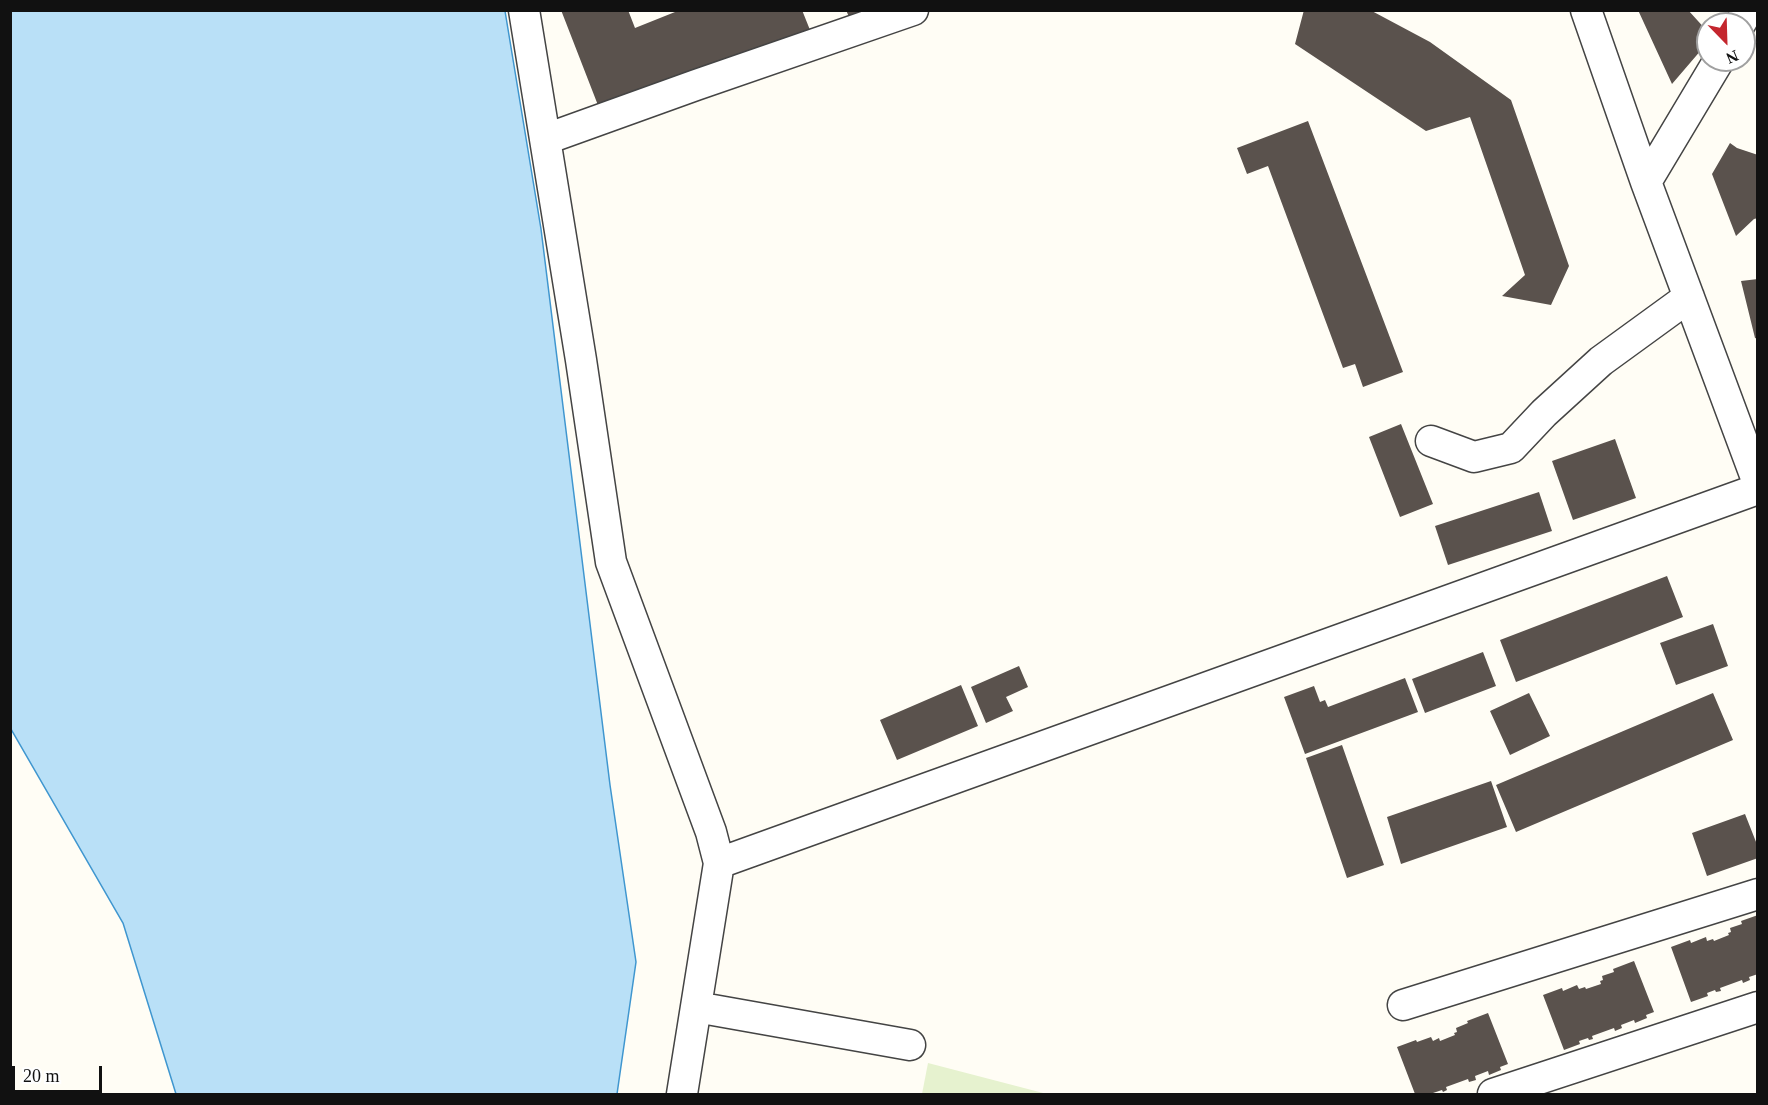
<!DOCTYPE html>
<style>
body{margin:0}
#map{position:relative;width:1768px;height:1105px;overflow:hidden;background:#fffdf5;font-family:"Times New Roman",serif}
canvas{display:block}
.frame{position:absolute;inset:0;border:12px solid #111;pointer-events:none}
.north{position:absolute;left:1696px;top:12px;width:60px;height:60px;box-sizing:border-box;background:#fff;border:2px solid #a0a0a0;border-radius:50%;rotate:157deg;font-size:16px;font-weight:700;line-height:24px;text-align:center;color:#111}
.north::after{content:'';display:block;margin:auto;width:21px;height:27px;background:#c4262e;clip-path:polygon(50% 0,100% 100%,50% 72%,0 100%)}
.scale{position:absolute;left:12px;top:1066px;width:90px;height:27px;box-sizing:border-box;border:3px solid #111;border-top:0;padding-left:8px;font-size:18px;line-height:21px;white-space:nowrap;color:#111;-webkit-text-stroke:4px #fff;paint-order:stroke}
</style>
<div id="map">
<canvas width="1768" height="1105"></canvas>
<div class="frame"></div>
<div class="north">N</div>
<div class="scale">20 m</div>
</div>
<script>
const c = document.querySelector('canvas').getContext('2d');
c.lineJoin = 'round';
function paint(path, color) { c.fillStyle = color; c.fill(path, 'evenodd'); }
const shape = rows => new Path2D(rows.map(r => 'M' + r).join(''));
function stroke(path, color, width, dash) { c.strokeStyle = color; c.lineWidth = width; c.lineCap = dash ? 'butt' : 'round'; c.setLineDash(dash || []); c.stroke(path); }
const pitch = shape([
 [928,1063,1047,1094,922,1094]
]);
const water = shape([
 [10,11,505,11,541,229,610,785,636,962,617,1094,176,1094,123,923,11,729,10,11]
]);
const building = shape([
 [561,10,628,10,635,28,680,10,802,10,810,30,601,113],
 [846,10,866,10,849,17],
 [1304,10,1370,10,1430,42,1511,100,1569,266,1551,305,1502,296,1525,275,1470,117,1426,131,1295,44],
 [1638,10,1688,10,1708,32,1708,42,1672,84],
 [1308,121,1403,372,1363,387,1355,364,1343,368,1268,166,1247,174,1237,148],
 [1730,143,1737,148,1758,155,1758,218,1754,219,1736,236,1712,174],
 [1758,279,1758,339,1755,338,1741,281],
 [1401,424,1433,504,1400,517,1369,437],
 [1615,439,1636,498,1573,520,1552,461],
 [1539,492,1552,531,1448,565,1435,526],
 [1667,576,1683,617,1516,682,1500,640],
 [1713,624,1728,666,1676,685,1660,643],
 [1483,652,1496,686,1425,713,1412,679],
 [1019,666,1028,687,1006,697,1013,711,986,723,971,687],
 [1405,678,1418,712,1305,754,1284,697,1314,686,1320,702,1325,700,1328,707],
 [961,685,978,726,897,760,880,720],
 [1529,693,1550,736,1510,755,1490,711],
 [1713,693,1733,740,1516,832,1496,785],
 [1342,745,1384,865,1347,878,1306,758],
 [1491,781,1507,827,1401,864,1387,817],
 [1745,814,1758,847,1758,858,1707,876,1692,833],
 [1758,915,1758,974,1749,977,1750,980,1743,983,1742,980,1720,988,1721,991,1716,992,1715,990,1707,993,1708,996,1691,1002,1671,947,1690,940,1691,943,1706,937,1707,941,1713,939,1714,941,1729,935,1728,933,1731,932,1730,928,1742,924,1741,921],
 [1634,961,1654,1012,1646,1015,1647,1018,1635,1023,1634,1020,1621,1025,1622,1028,1615,1031,1614,1028,1592,1036,1593,1039,1589,1040,1588,1038,1579,1041,1580,1044,1564,1050,1543,995,1562,988,1563,991,1577,985,1579,989,1585,987,1586,989,1601,984,1600,981,1603,980,1602,976,1614,972,1613,969],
 [1488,1013,1508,1064,1500,1067,1501,1070,1489,1075,1488,1071,1475,1076,1476,1080,1469,1082,1468,1079,1446,1087,1447,1090,1443,1092,1442,1090,1433,1093,1434,1094,1415,1094,1397,1047,1416,1040,1417,1042,1431,1037,1433,1041,1439,1038,1440,1041,1455,1035,1454,1033,1457,1032,1456,1028,1468,1023,1467,1021]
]);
const minor = shape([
 [524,10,581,360,611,562,711,832,719,863,682,1094],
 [1586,10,1646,182,1758,483],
 [1740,24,1748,10],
 [546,139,696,85,913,10],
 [1646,182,1719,60],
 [1431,441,1474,457,1511,448,1544,413,1601,361,1689,297],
 [719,863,1758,489],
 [1403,1005,1758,894],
 [696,1007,910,1045],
 [1493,1094,1758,1007]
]);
paint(pitch, '#e6f2cf');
paint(water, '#b9e0f7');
stroke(water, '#3f96cf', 1.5);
paint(building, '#5a524d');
stroke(minor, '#444', 33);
stroke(minor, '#fff', 30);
</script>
